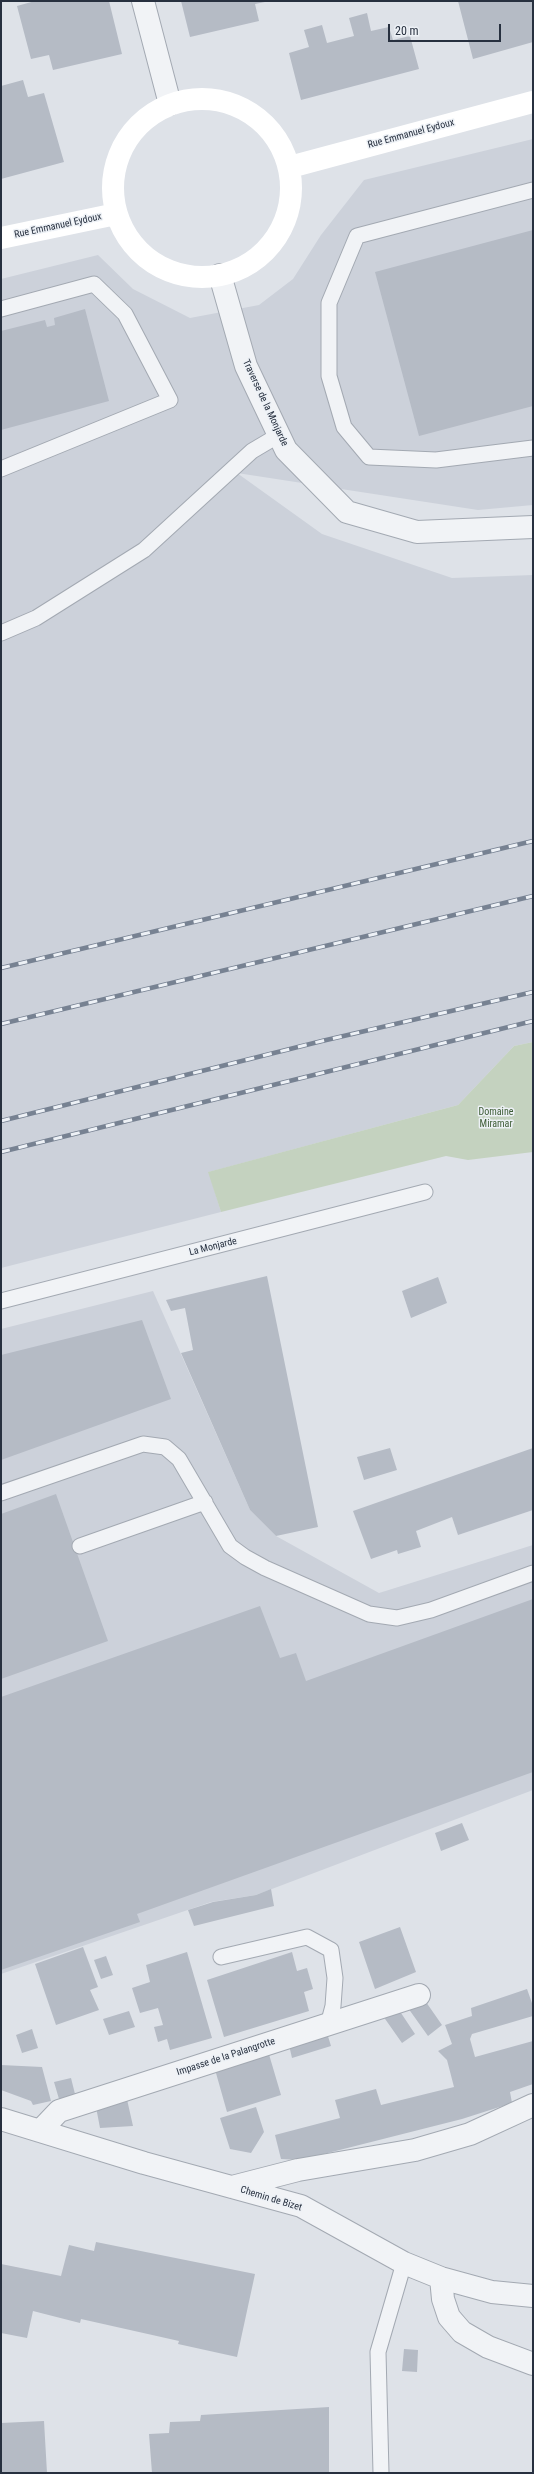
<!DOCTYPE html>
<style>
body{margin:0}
#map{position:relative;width:534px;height:2474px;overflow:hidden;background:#dee2e8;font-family:"Roboto Condensed",sans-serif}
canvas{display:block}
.frame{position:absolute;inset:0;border:2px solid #27303f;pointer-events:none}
.scale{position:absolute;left:388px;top:24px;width:113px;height:18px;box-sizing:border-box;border:2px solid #27303f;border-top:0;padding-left:5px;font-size:12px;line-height:14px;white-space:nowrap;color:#27303f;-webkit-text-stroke:3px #edf1f6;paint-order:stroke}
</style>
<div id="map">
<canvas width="534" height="2474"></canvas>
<div class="frame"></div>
<div class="scale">20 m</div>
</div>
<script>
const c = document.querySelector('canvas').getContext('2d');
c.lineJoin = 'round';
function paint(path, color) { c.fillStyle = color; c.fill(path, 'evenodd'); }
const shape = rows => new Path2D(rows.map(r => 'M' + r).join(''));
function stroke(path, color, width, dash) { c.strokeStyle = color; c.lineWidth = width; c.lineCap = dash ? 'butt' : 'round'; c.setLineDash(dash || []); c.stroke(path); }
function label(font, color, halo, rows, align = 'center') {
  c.font = font + ' "Roboto Condensed",sans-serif'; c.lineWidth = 3; c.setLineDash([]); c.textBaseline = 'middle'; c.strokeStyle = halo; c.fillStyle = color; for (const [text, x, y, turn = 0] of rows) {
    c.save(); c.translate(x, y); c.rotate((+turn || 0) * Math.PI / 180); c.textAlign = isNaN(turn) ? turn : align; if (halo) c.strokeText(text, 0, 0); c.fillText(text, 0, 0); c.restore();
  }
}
const built = shape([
 [533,139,533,505,478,510,237,473,322,534,452,578,533,575,533,1042,514,1046,458,1105,209,1172,221,1212,1,1268,1,279,98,255,133,289,190,318,259,305,293,279,321,235,364,180],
 [153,1291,250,1510,276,1536,379,1593,533,1545,533,1790,256,1895,211,1902,1,1974,1,1329]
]);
const green = shape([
 [533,1042,533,1152,468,1160,446,1156,221,1212,208,1172,458,1105,514,1046]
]);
const building = shape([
 [35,1,109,1,122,54,53,70,49,55,31,59,17,6],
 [181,1,265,1,265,2,255,4,259,21,190,37],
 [458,1,533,1,533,42,473,59],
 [367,13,371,31,389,27,393,40,410,36,419,69,301,100,289,53,309,47,304,30,322,25,327,43,354,36,349,18],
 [23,80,28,97,44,93,64,162,1,179,1,86],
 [533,230,533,406,419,436,375,272],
 [85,309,109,401,1,430,1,331,45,320,47,327,55,325,54,318],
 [267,1276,318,1527,276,1536,250,1510,181,1353,193,1350,185,1308,171,1311,166,1300],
 [438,1277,447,1303,411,1318,402,1291],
 [142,1320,171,1399,1,1460,1,1355],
 [390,1448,397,1470,364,1480,357,1457],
 [533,1448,533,1510,458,1535,452,1517,416,1531,421,1547,398,1554,397,1550,371,1559,353,1511],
 [56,1494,108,1641,1,1679,1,1514],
 [533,1599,533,1772,137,1914,140,1922,1,1970,1,1697,260,1606,280,1658,296,1653,306,1681],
 [462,1823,469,1840,441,1851,435,1833],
 [271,1889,274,1906,194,1926,188,1910,213,1902,256,1895],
 [400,1927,416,1972,375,1989,359,1942],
 [83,1947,98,1987,90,1990,99,2010,56,2025,35,1964],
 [187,1952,212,2038,170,2050,167,2039,158,2042,154,2027,163,2025,158,2008,140,2013,132,1988,150,1982,146,1965],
 [292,1952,297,1971,307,1968,313,1989,304,1992,309,2011,224,2037,207,1980],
 [106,1956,113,1975,101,1979,94,1960],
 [527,1989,533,2006,533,2016,472,2034,470,2039,475,2057,533,2041,533,2084,510,2092,512,2103,462,2119,300,2160,281,2159,275,2135,340,2118,335,2100,376,2089,381,2105,454,2087,447,2060,438,2051,452,2044,445,2025,472,2016,471,2008],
 [426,2002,442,2025,428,2036,408,2008],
 [399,2010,415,2034,402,2043,383,2016],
 [129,2011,135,2027,109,2035,103,2019],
 [32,2029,38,2048,22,2053,16,2035],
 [327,2033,331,2046,292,2058,289,2045],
 [268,2051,281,2095,227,2112,214,2066],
 [1,2065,42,2067,51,2101,33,2105,31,2101,1,2090],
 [71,2078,75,2094,59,2099,54,2082],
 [126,2095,133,2126,100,2128,96,2107],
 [256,2107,264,2132,251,2153,230,2149,220,2118],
 [96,2242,255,2274,237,2357,178,2344,179,2341,81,2319,80,2323,33,2311,27,2338,1,2333,1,2264,61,2276,69,2245,94,2251],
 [404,2349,418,2350,417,2372,402,2371],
 [329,2407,329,2473,152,2473,149,2434,169,2433,170,2422,200,2421,201,2415],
 [44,2421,47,2473,1,2473,1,2423]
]);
const lane = shape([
 [533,190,357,236,329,303,329,376,344,427,369,457,436,460,533,448],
 [1,309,94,284,125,314,170,400,1,469],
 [1,633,36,618,144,550,252,451,279,435],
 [1,1301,425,1192],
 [1,1493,143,1444,165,1447,179,1459,230,1546,245,1557,265,1568,369,1614,397,1618,431,1610,533,1573],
 [80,1546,205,1502],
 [221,1957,307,1937,331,1950,335,1978,333,2006,328,2025],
 [381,2473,378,2352,404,2263]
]);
const street = shape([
 [143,1,170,104],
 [220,275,246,366,286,450,347,512,417,532,533,527],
 [1,2119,144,2163,301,2206,404,2263,441,2278,492,2292,533,2296],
 [40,2131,59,2111,419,1995],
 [232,2187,298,2170,415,2150,470,2134,533,2105],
 [441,2278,443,2299,449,2317,462,2332,488,2347,533,2364]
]);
const secondary = shape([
 '113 188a89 89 0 1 1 178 0a89 89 0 1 1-178 0Z',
 [290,167,533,102],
 [1,238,116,214]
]);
const rail = shape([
 [1,968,533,841],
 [1,1024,533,896],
 [1,1121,322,1041,533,992],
 [1,1152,533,1021]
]);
const streetNames = [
 ["Rue Emmanuel Eydoux",411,134,-15],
 ["Rue Emmanuel Eydoux",58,226,-12],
 ["Traverse de la Monjarde",265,403,65],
 ["La Monjarde",213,1247,-14],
 ["Impasse de la Palangrotte",226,2057,-18],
 ["Chemin de Bizet",271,2199,17]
];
const parkNames = [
 ["Domaine",496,1112],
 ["Miramar",496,1124]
];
paint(built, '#ccd1da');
paint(green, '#c4d2bf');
paint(building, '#b5bbc5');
stroke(lane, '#a3a9b2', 17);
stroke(street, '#a3a9b2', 24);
stroke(lane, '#f1f3f6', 15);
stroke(street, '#f1f3f6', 22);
stroke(secondary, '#fff', 22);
stroke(rail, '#778292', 4.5);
stroke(rail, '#edf1f6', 3, [9]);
label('10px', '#27303f', '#edf1f6', streetNames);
label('10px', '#3c5b34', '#edf1f6', parkNames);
</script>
